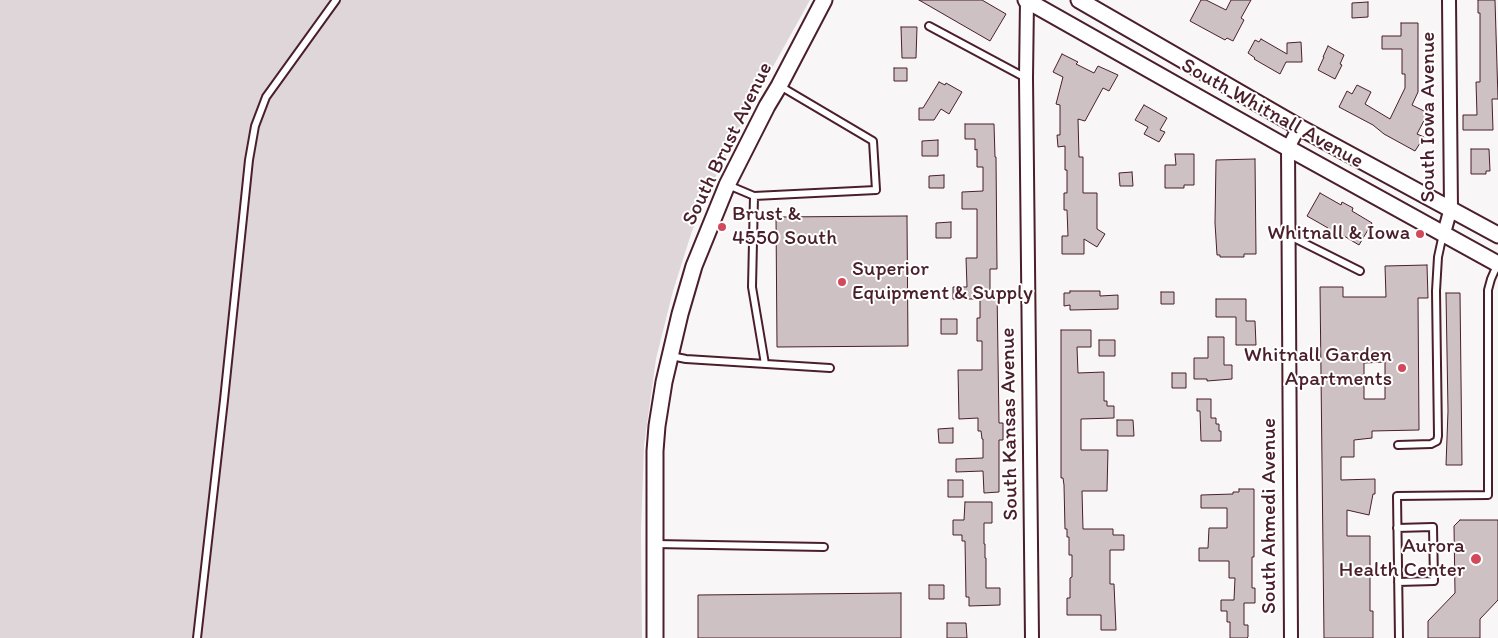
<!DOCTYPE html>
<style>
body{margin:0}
canvas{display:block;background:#f8f6f7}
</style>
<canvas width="1498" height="638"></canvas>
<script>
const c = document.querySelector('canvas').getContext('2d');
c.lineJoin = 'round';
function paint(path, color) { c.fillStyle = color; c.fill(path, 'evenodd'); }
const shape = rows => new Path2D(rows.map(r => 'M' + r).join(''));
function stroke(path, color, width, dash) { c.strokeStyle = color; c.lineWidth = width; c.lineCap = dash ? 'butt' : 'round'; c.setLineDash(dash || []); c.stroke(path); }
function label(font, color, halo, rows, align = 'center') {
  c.font = font + ' Itim,sans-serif'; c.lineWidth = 4; c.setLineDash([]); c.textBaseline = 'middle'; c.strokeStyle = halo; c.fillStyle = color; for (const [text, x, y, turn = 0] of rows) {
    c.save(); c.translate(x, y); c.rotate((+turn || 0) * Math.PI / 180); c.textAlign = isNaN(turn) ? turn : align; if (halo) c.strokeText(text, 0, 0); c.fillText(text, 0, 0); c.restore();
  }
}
const green = shape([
 [0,0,332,0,261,100,254,116,250,133,241,204,195,638,0,638],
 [339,0,810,0,740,126,713,182,692,231,673,291,656,359,644,446,641,531,642,638,200,638,222,442,226,423,230,370,251,165,258,124,269,97]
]);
const building = shape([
 [919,0,982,0,1006,14,990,41,919,0],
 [1201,0,1206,0,1226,10,1231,0,1251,0,1241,18,1244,20,1233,41,1227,38,1225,40,1190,21,1201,0],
 [1478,0,1495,0,1498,99,1492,99,1493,130,1463,130,1463,115,1477,115,1476,82,1480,82,1480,13,1478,13,1478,0],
 [1368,2,1368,17,1352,18,1352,3,1368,2],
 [1401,23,1418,23,1418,92,1412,105,1428,113,1417,134,1424,137,1415,151,1384,134,1373,125,1339,107,1347,91,1352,94,1357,85,1371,92,1365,104,1390,119,1405,88,1405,74,1402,74,1402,49,1382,49,1382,36,1401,36,1401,23],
 [901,27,917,27,916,58,902,58,901,27],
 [1261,39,1287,54,1287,43,1301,42,1302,62,1286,62,1280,74,1254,59,1255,58,1248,53,1255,40,1259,42,1261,39],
 [1328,46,1344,55,1340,64,1342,65,1335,79,1318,70,1324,57,1323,57,1328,46],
 [1062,54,1078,62,1076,64,1094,73,1098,66,1118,75,1109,91,1103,88,1085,121,1078,119,1079,157,1083,157,1083,193,1097,193,1097,229,1105,234,1097,247,1084,239,1084,254,1062,254,1062,236,1068,236,1067,210,1064,210,1064,193,1067,193,1067,170,1065,170,1065,146,1058,147,1057,135,1060,135,1060,105,1056,104,1063,77,1053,72,1062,54],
 [894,68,907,68,907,81,894,81,894,68],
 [939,82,945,85,946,83,962,92,949,114,941,109,934,120,919,120,919,108,923,108,939,82],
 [1144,105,1167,118,1160,130,1165,132,1159,142,1144,134,1148,127,1135,120,1144,105],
 [965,124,994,124,995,157,996,157,997,269,990,269,990,290,997,290,999,423,1003,423,1003,440,999,440,999,492,984,493,983,471,956,472,956,459,983,458,983,439,982,439,981,431,978,431,978,418,959,419,958,370,982,370,982,341,977,341,977,318,980,318,980,299,953,299,953,287,967,287,966,258,977,258,977,209,962,209,962,192,983,191,983,167,977,167,977,149,975,150,975,139,965,139,965,124],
 [938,140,938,156,922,156,922,141,938,140],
 [1471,149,1489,149,1490,171,1486,171,1486,174,1471,174,1471,149],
 [1175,154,1194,154,1194,185,1184,185,1184,188,1165,188,1165,165,1176,165,1175,154],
 [1255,159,1256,254,1244,254,1244,257,1220,257,1220,255,1217,255,1215,223,1216,160,1255,159],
 [1132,172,1133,186,1120,186,1119,173,1132,172],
 [944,175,944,188,929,188,929,176,944,175],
 [1320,193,1341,205,1342,202,1353,208,1352,211,1372,223,1359,245,1339,233,1338,236,1327,230,1328,228,1307,216,1320,193],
 [907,216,908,346,777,347,776,217,907,216],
 [951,222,951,238,936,238,936,223,951,222],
 [1427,265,1428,298,1418,298,1419,430,1372,431,1372,438,1354,440,1354,457,1341,457,1341,480,1375,479,1375,494,1373,494,1369,515,1347,510,1347,536,1370,536,1370,611,1373,611,1373,638,1324,638,1320,287,1343,287,1343,297,1386,297,1385,266,1427,265],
 [1385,362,1385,399,1364,399,1364,363,1385,362],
 [1070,291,1100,291,1100,296,1118,295,1118,309,1070,310,1070,305,1064,306,1064,293,1070,293,1070,291],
 [1161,292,1174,292,1174,304,1161,304,1161,292],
 [1446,293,1460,293,1462,465,1446,465,1448,411,1446,293],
 [1216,299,1246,299,1246,321,1255,321,1256,345,1236,345,1236,317,1216,317,1216,299],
 [941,319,957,319,957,334,941,334,941,319],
 [1061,330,1091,330,1091,347,1077,347,1078,373,1104,372,1104,401,1107,401,1107,406,1114,406,1114,418,1081,419,1081,450,1108,450,1107,491,1082,491,1083,529,1113,529,1113,535,1124,535,1124,550,1110,550,1110,584,1114,584,1116,630,1101,630,1101,615,1067,615,1067,598,1070,598,1070,578,1072,577,1072,555,1069,555,1069,537,1067,537,1067,529,1065,529,1064,485,1063,478,1061,478,1061,330],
 [1208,337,1224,337,1224,365,1232,365,1232,379,1207,381,1207,379,1194,379,1194,358,1208,358,1208,337],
 [1099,340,1115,340,1115,356,1099,356,1099,340],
 [1172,373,1186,373,1186,388,1172,388,1172,373],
 [1197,399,1211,399,1211,418,1216,418,1216,424,1219,424,1219,431,1221,431,1221,441,1201,441,1200,411,1197,411,1197,399],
 [1117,420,1133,420,1134,436,1117,436,1117,420],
 [953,428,953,443,939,443,938,429,953,428],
 [948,480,963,480,963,497,948,497,948,480],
 [1239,489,1254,489,1254,557,1252,557,1252,588,1255,588,1255,603,1244,603,1244,625,1248,625,1248,637,1247,638,1230,638,1230,622,1227,622,1227,611,1221,611,1221,600,1234,600,1235,578,1229,578,1229,561,1199,561,1199,548,1208,548,1209,528,1227,528,1227,508,1201,508,1201,495,1233,494,1233,492,1239,492,1239,489],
 [965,502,992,502,992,523,984,523,984,544,985,544,985,558,986,558,986,588,1000,588,1000,605,969,606,969,597,966,597,965,541,962,541,962,535,953,535,953,520,964,520,965,502],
 [1460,520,1498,520,1498,600,1480,619,1480,638,1428,638,1428,621,1455,593,1454,526,1460,520],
 [929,585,944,585,944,599,929,599,929,585],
 [901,593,901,638,698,638,698,595,901,593],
 [947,623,966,623,967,638,947,638,947,623]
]);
const service = shape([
 [929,26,1026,78],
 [728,185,754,196,876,190,873,141,780,86],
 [754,196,752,287,765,364],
 [1288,235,1360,271],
 [671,356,686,359,830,368],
 [1398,445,1431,444,1437,441,1438,436,1436,291,1438,257,1443,234],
 [1397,528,1433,527,1434,581,1398,582],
 [655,544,824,547],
 [197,638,224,400,249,160,255,126,266,97,336,0],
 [1399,638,1397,496,1488,495,1488,290,1491,279,1498,263]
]);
const minor = shape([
 [1027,0,1026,78,1032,638],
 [1444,233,1451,208,1449,0],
 [1291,638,1288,148,1299,127]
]);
const tertiary = shape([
 [1026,0,1279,143,1498,264],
 [1079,0,1299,127,1498,235],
 [655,638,655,451,657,426,664,382,680,314,694,266,727,185,767,106,779,86,824,0]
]);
const markers = [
 [722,227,5,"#d1495b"],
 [1420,234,5,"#d1495b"],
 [842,282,5,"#d1495b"],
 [1402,368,5,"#d1495b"],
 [1476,559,6,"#d1495b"]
];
const streetNames = [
 ["South Whitnall Avenue",1272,114,29],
 ["South Iowa Avenue",1429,117,-90],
 ["South Brust Avenue",728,144,-64],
 ["South Kansas Avenue",1010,424,-91],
 ["South Ahmedi Avenue",1270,516,-90]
];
const poiNames = [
 ["Brust &",732,215,"left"],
 ["4550 South",732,239,"left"],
 ["Whitnall & Iowa",1410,234],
 ["Superior",852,270,"left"],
 ["Equipment & Supply",852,294,"left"],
 ["Whitnall Garden",1392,356],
 ["Apartments",1392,380],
 ["Aurora",1465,547],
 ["Health Center",1465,571]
];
paint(green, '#ded6d9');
paint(building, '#cdc1c4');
stroke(building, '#4a1f2b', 1);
stroke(service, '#4a1f2b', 10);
stroke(minor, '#4a1f2b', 16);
stroke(tertiary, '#4a1f2b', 19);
stroke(service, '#fff', 6);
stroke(minor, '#fff', 12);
stroke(tertiary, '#fff', 15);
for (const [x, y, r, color] of markers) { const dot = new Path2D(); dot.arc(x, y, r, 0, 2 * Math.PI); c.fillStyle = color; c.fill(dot); stroke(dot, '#fff', 2); }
label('21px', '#4a1f2b', '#fff', streetNames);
label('21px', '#4a1f2b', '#fff', poiNames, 'right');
</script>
